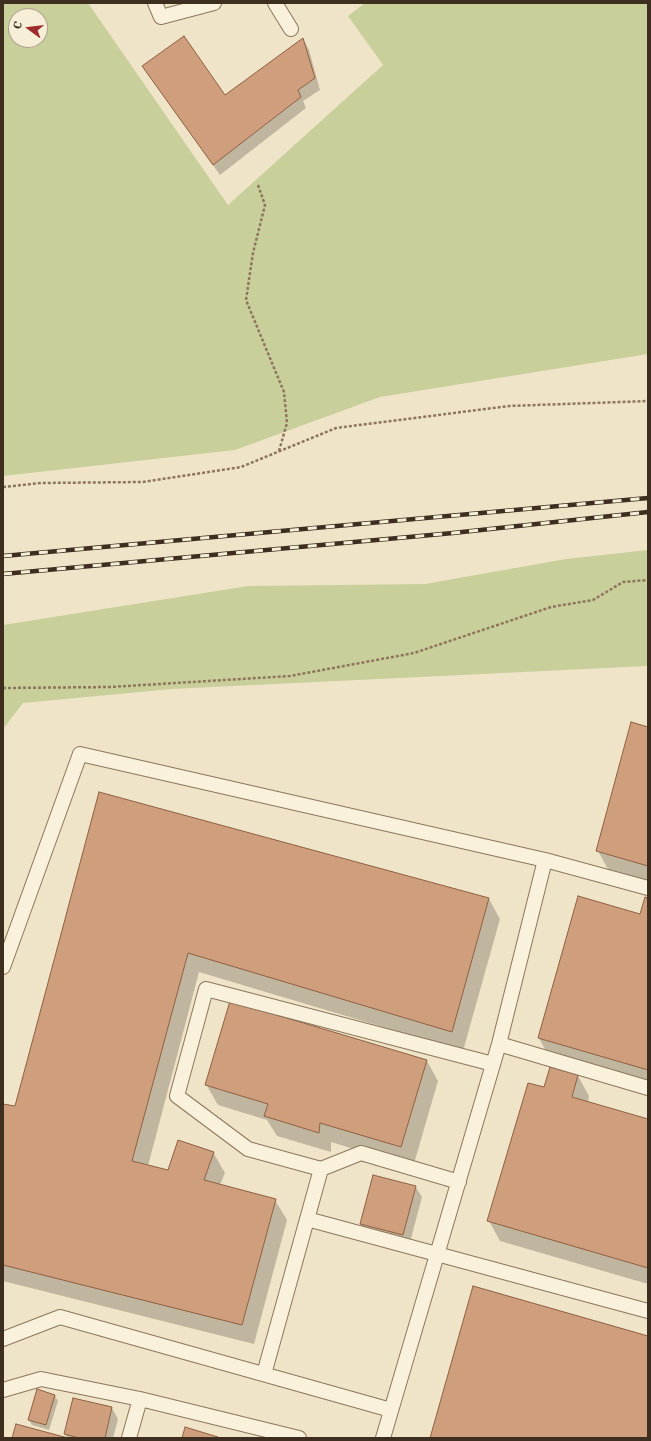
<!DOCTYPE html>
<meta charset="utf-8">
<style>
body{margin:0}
#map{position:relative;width:651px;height:1441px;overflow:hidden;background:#f0e4c8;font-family:"IBM Plex Serif",serif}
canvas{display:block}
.frame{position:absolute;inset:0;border:4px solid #3d2e20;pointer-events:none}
.north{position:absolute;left:8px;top:8px;width:40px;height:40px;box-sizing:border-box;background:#f7eed8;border:1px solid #ada18e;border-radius:50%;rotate:285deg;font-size:11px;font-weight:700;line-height:16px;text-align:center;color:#3d2e20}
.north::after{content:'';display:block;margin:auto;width:14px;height:18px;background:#9e2a2b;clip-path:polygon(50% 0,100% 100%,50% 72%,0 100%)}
</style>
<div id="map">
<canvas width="651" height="1441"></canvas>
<div class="frame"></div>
<div class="north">С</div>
</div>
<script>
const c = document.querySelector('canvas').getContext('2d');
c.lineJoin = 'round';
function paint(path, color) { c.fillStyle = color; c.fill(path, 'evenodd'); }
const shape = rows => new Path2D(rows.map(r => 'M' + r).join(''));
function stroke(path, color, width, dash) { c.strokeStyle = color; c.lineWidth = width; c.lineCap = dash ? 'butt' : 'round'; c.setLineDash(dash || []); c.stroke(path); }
const green = shape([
 [3,3,88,3,228,205,383,65,348,16,365,3,648,3,648,354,380,397,235,450,3,476],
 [16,16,40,16,40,40,16,40],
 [648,550,648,666,172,689,23,703,3,729,3,625,248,586,425,584,566,559]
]);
const shadow = shape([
 [303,39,309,50,320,90,303,101,306,108,220,175,143,66,225,96],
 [648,728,648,883,609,871,598,851],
 [100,793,489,899,500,919,463,1051,199,972,148,1166,169,1172,213,1152,225,1173,220,1185,275,1200,287,1220,254,1344,3,1281,3,1105,16,1107],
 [578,898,641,915,648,899,648,1086,550,1059,539,1038],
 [427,1061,438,1081,413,1167,331,1142,331,1152,277,1136,267,1120,218,1105,206,1084],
 [578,1076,589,1096,588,1102,648,1120,648,1284,500,1241,489,1221,545,1089],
 [415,1186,422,1197,409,1246,368,1235,361,1224],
 [55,1396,58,1401,49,1430,32,1425,29,1420],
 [112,1408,118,1419,113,1438,67,1438,65,1434]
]);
const building = shape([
 [184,36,225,95,303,38,315,78,298,90,301,97,213,165,142,66,184,36],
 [631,722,648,727,648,866,596,851,631,722],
 [99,792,489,898,452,1032,188,953,132,1161,168,1170,178,1140,214,1152,204,1180,276,1199,242,1325,3,1265,3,1104,15,1106,99,792],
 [578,896,640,914,645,897,648,898,648,1070,538,1038,578,896],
 [230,1001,427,1060,401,1147,320,1123,319,1133,264,1116,268,1104,205,1085,230,1001],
 [550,1067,578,1075,572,1097,648,1119,648,1268,487,1221,528,1083,544,1087,550,1067],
 [373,1175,416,1186,403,1235,360,1224,373,1175],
 [473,1286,648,1336,648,1438,430,1438,473,1286],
 [37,1389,55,1395,46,1425,28,1420,37,1389],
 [73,1398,112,1407,105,1438,79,1438,64,1434,73,1398],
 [16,1424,68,1438,12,1438,16,1424],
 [185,1427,218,1437,218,1438,182,1438,185,1427]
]);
const path = shape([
 [258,185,265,205,253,253,246,300,284,392,287,423,279,451],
 [3,487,41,483,143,482,241,467,336,428,509,406,648,401],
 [3,688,110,687,290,676,414,653,551,607,593,600,623,582,648,580]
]);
const service = shape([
 [155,3,161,17,214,3],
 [275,3,291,29],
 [3,967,80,754,545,860,648,888],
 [499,1044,648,1088],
 [321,1169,361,1153,459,1182],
 [307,1219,648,1311],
 [3,1339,60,1317,391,1410],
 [264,1374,321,1169,248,1149,177,1096,206,989,493,1064],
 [3,1390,41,1379,140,1399,299,1438],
 [129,1438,140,1399],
 [383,1438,499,1044,545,860]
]);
const rail = shape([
 [3,556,648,498],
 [3,574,453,533,648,512]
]);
paint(green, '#c9cf9b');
paint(shadow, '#0003');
paint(building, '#cf9f7d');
stroke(building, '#8d5f41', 1);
stroke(service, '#8d765c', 16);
stroke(path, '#8d765c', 2.5, [3, 2]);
stroke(service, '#faf1dc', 14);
stroke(rail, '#3d2e20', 4.5);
stroke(rail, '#f7eed8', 3, [9]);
</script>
